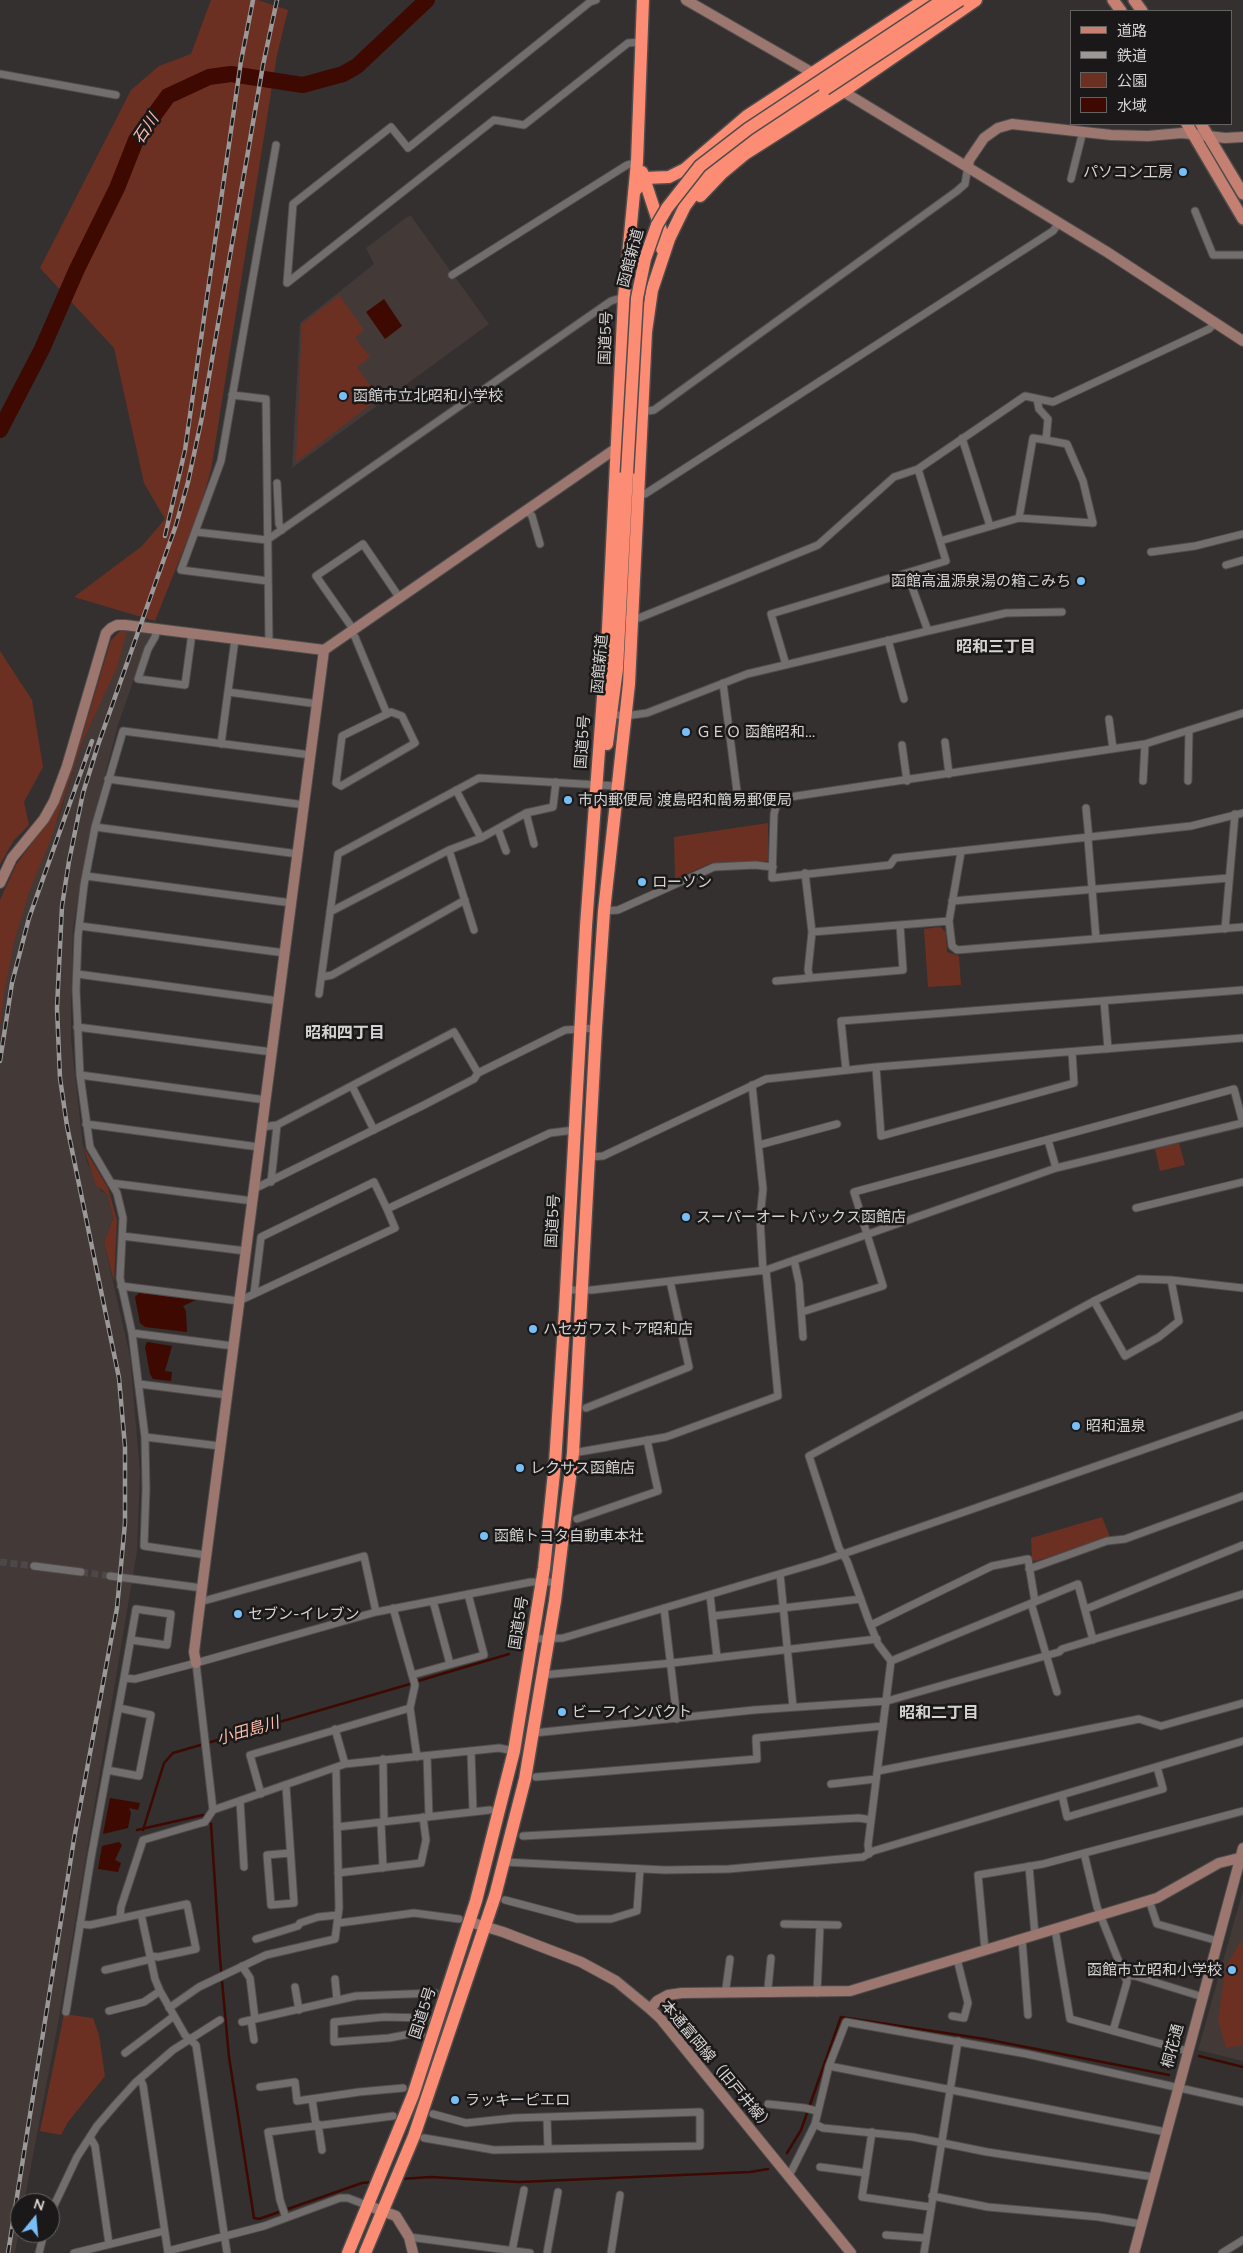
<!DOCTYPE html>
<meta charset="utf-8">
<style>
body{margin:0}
#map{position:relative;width:1243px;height:2253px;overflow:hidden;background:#33302f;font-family:Mulish,"Noto Sans JP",sans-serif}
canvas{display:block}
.legend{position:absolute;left:1070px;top:10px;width:162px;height:115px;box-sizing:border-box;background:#1a1818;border:1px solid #656362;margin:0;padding:6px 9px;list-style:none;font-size:15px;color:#d5d3d2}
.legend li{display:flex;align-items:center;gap:10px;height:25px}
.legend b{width:25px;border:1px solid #656362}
.north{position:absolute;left:10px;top:2193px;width:50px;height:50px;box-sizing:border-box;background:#1a1818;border:1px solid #656362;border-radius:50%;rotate:17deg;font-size:14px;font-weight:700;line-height:20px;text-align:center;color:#d5d3d2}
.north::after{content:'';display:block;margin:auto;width:18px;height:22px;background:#78bff7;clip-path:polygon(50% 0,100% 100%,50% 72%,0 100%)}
</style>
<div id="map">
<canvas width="1243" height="2253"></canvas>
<ul class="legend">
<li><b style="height:6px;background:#c58071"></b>道路</li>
<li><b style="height:6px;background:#9b9897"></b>鉄道</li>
<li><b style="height:14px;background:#6c3023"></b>公園</li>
<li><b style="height:14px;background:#3e0901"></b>水域</li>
</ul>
<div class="north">N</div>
</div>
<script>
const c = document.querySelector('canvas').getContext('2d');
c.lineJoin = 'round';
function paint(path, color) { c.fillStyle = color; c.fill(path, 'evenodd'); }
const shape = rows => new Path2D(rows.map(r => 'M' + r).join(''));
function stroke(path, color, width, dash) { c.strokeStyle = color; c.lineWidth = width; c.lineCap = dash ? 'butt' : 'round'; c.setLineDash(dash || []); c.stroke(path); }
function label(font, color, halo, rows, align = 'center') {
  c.font = font + ' Mulish,"Noto Sans JP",sans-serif'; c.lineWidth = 5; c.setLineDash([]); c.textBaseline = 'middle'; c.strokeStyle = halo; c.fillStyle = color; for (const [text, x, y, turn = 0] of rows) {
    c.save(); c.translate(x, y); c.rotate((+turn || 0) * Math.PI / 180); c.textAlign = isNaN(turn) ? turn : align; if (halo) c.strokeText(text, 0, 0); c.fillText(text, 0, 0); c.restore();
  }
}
const built = shape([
 [411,216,489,324,292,468,300,323,374,264,366,248,407,217],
 [127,631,151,634,151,637,145,647,118,725,89,836,73,928,71,1009,71,1039,83,1146,87,1162,101,1191,108,1194,113,1219,104,1242,130,1356,140,1472,137,1551,59,2018,24,2203,20,2203,20,2224,15,2253,0,2253,0,987,28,868,58,819,83,739],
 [1243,1890,1243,2061,1198,2050]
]);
const green = shape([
 [211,0,258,0,288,10,277,55,211,470,200,508,155,621,74,597,142,546,165,519,144,483,114,348,40,268,131,90,159,66,191,54],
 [339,295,364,330,355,338,370,357,357,367,379,398,296,462,302,324],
 [121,630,127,631,117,667,83,740,50,841,29,892,14,942,4,993,0,1027,0,900,16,865,52,815,83,733,111,640],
 [0,651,32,700,43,767,24,802,29,825,14,840,0,864],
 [768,823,768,861,709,864,675,879,674,837],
 [940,927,946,932,947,952,959,956,961,985,928,987,924,929],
 [1179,1143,1185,1165,1160,1171,1155,1149],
 [83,1146,108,1188,117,1220,114,1282,104,1242,113,1219,108,1195,96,1185],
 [1102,1517,1110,1537,1036,1561,1032,1560,1031,1538],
 [1243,1942,1243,2045,1226,2048,1218,2019,1226,1966,1240,1943],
 [64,2014,93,2018,99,2035,105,2076,68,2122,61,2135,40,2131]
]);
const water = shape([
 [384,299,402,326,385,339,366,312],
 [139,1293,196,1300,183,1306,186,1311,187,1332,145,1327,140,1323,135,1297],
 [147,1342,172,1346,165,1371,172,1372,171,1381,153,1379,150,1374,145,1347],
 [110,1798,140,1803,138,1810,129,1808,131,1813,128,1828,103,1834],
 [119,1842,122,1845,115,1860,121,1863,118,1872,98,1869,102,1846]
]);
const stream = shape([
 [418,1681,509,1654],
 [137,1830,203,1815,211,1824,220,1959,229,2057,254,2218,259,2219,362,2183,372,2182],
 [143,1830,164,1763,173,1753,410,1684],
 [1199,2056,1243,2067],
 [787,2153,801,2130,841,2017,985,2039,1169,2075],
 [400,2179,431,2177,519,2182,750,2172,768,2169]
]);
const river = shape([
 [0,430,42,349,77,269,117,188,136,140,168,96,209,77,231,74,303,85,343,74,357,66,427,0]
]);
const streetTunnel = shape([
 [0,1562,34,1566],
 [81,1572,110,1576]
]);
const street = shape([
 [596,0,590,2,408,148,391,127,293,204,287,283,494,120,524,125,628,43,641,42],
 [0,74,116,95],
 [1071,179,1083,131],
 [1195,211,1213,255,1243,255],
 [452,275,627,165,637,162],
 [232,395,266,399,269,643],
 [642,412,654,410,957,191,965,184,968,166],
 [962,438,990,526],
 [277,483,279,524,282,530],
 [645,494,1053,231,1059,223],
 [526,510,532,516,540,544],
 [1019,518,1033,438,1046,440],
 [196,532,267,540,611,301,624,297],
 [940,541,1019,518,1093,523,1083,481,1067,444,1046,440,1048,419,1039,409,1037,399],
 [1151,552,1195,546,1243,534],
 [1226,565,1243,560],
 [907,573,928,631],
 [268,581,181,570,221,461,276,145],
 [629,619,639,618,818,545,894,477,918,469,1025,396,1053,402,1209,329,1215,323],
 [157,629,155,637,148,649,138,679,185,685,192,633],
 [353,629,316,576,363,544,399,597],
 [350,631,355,637,387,714,391,712,402,716,415,743,341,786,336,783,342,736,387,714],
 [888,640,904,699],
 [786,665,771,614,946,561,918,469],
 [723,683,738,799],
 [228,692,318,704],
 [1243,713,1145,744,783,798,777,803,774,814,772,878,890,865,895,858,1191,826,1243,813],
 [611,714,625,716,647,713,747,674,928,631,1006,613,1062,612],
 [1109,719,1113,749],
 [945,742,949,774],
 [221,744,235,639],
 [902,745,907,781],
 [108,779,305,805],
 [1143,781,1145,744],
 [1188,781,1189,730],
 [456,790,481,838],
 [1086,808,1089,839],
 [526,813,534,844],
 [95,827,298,854],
 [498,829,506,851],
 [1088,839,1096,938],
 [449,850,474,930],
 [961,852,949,921,952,946,957,950,1243,927],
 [805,873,812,932,808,970,810,978,903,970,900,925],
 [86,876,292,903],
 [952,901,1229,878],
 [604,911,618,910,714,867,755,865,773,867],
 [330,912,449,850,481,838,526,813,553,807,556,782],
 [80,926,285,953],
 [1225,929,1235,814],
 [812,932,949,921],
 [77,974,279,1001],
 [322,977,332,975,465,900],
 [776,981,810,978],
 [319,994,338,854,479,778,617,786],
 [1104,1001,1108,1049],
 [77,1027,272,1052],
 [876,1067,881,1136,1074,1083,1072,1052],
 [846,1070,841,1021,1243,990],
 [80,1075,266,1100],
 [752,1085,763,1189,760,1218,763,1271],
 [352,1086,374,1130],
 [86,1124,259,1147],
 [262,1127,277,1125,454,1032,478,1073],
 [1048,1140,1056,1168],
 [759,1145,837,1124],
 [589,1157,603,1156,766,1079,876,1067,1243,1038],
 [271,1182,277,1125],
 [111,1183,253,1201],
 [254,1189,424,1105,474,1079,478,1073,565,1030,596,1028],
 [1136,1208,1243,1182],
 [122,1236,246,1251],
 [794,1260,799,1283,803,1337],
 [1171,1280,1243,1288],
 [121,1286,239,1301,395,1228,387,1209,550,1133,574,1130],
 [566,1290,592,1290,766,1270,1056,1168,1243,1123],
 [254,1294,261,1237,374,1182,387,1209],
 [802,1312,883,1286,854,1192,1234,1089,1243,1123],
 [132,1333,233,1346],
 [139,1384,227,1395],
 [586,1408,689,1367,670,1281],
 [145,1437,220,1446],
 [573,1453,666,1437,778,1396,766,1270],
 [577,1519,658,1491,647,1440],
 [206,1555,144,1546,146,1489,145,1437,132,1333,120,1278,123,1218,117,1193,90,1147,80,1075,76,990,78,936,84,885,95,827,123,731,311,755],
 [34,1566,81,1572],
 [1029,1569,1107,1541,1125,1539,1243,1496],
 [780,1574,793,1707],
 [110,1576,202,1588],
 [710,1595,717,1657],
 [433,1601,450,1664],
 [200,1602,364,1556,376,1612],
 [1031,1603,1057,1692],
 [393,1608,412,1675,484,1655,468,1594],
 [664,1608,677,1719],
 [1086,1609,1243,1545],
 [713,1616,861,1599],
 [871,1625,992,1566,1028,1559,1035,1602],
 [533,1639,563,1638,823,1561,1243,1415],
 [891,1661,1078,1584,1093,1640],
 [196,1663,213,1810],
 [412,1675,415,1685,410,1708,417,1757],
 [543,1675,672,1663,877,1639],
 [124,1678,136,1609,171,1614,167,1645,131,1640],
 [335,1729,345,1764],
 [534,1733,754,1710,887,1701,1059,1652,1062,1649,1243,1594],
 [471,1751,473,1811],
 [427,1756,429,1817],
 [383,1759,384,1822],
 [107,1770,139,1776,151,1715,119,1708],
 [878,1771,1139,1719,1161,1726,1243,1703],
 [536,1777,757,1759,756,1738,883,1726],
 [831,1784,876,1779],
 [286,1786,294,1903,271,1905,267,1855,290,1853],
 [261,1794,250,1755,410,1708],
 [1062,1795,1067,1817,1163,1789,1157,1767],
 [240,1801,244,1867],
 [381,1822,383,1868],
 [337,1827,490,1810],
 [523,1836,859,1818,871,1820],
 [1084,1853,1097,1907,1127,1982,1113,2031],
 [869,1854,868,1845,891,1661,878,1644,868,1619,847,1561,839,1548,809,1456,1094,1301,1139,1279,1171,1280,1179,1321,1159,1337,1125,1356,1094,1301],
 [504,1862,665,1870,729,1869,863,1857,873,1851,1243,1741],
 [1029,1866,1035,1935],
 [338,1873,421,1863,426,1840,423,1817],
 [505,1900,577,1919,611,1919,637,1911,640,1869],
 [1149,1900,1157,1924,1218,1941],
 [141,1914,155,1979,160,1991,185,2035,196,2045,227,2253],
 [120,1918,121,1907,143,1840,201,1823,205,1822,213,1810,345,1764,499,1748,514,1751],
 [339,1923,414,1913,459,1919],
 [80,1924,90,1925,187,1904,196,1949,158,1957,151,1956],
 [784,1924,838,1925],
 [1055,1929,1070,2019,1187,2051],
 [256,1939,298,1926,300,1923,318,1917,338,1915],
 [1022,1939,1028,2015],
 [985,1950,978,1875,1043,1864,1243,1811],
 [242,1966,250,1978,255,2019],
 [105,1970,151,1959],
 [1125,1976,1135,1976,1203,1997],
 [335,1979,337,2000],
 [295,1987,299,2010],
 [726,1988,730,1959],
 [768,1988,771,1958],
 [817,1993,820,1925],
 [169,2008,199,1987,266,1955,335,1939,339,1908,336,1768],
 [109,2011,144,2002,160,1991],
 [66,2012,91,1858,124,1678,135,1679,196,1663,376,1612,531,1582,557,1582],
 [952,2016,964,2018,968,2003,957,1959],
 [251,2020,254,2040],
 [242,2022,356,1996,435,1993],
 [421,2035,415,2033,389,2038,334,2042,334,2022,384,2017,427,2018],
 [125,2053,174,2016],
 [829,2066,1166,2132],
 [140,2079,143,2085,168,2253],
 [260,2087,295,2082,297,2101,359,2092,403,2088],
 [312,2099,316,2125],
 [768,2104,805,2108,817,2111],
 [547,2117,548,2149],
 [318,2124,322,2150],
 [815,2124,823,2128,913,2137,987,2152,1154,2177],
 [872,2132,862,2197,930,2207],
 [90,2137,95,2146,109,2244],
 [424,2138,494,2150,700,2146,700,2112,514,2118,466,2123,433,2114],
 [820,2167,866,2173],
 [789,2176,815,2124,829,2066,846,2022,1027,2054,1243,2102],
 [932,2196,988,2207,1099,2217,1141,2224],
 [50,2214,77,2157,97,2126,115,2105,135,2083,173,2050,220,2020],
 [286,2218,280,2200,268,2132,393,2116],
 [886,2235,925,2238],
 [409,2237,530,2253],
 [168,2251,264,2226,340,2198,348,2198,369,2206],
 [512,2251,524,2190],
 [39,2253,44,2233],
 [74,2253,164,2231],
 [547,2253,558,2192],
 [611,2253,620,2195],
 [924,2253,958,2041],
 [1222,2253,1243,2240]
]);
const secondary = shape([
 [686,0,818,76],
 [839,89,1107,252,1243,341],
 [968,166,969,160,984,138,998,128,1012,124,1111,135,1148,136,1182,133,1225,138,1243,137],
 [0,883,12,858,44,819,54,801,67,766,106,633,111,628,117,625,125,625,324,650,618,447],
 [196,1663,194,1652,202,1588,324,650],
 [470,1922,503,1932,581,1962,616,1981,650,2009,660,2018,851,2253],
 [650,2009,657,2001,668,1995,682,1993,850,1991,1157,1898,1219,1863,1243,1857],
 [369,2206,396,2216,409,2237,413,2253],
 [1134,2253,1243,1848]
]);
const primary = shape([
 [1113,0,1121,11],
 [1134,0,1142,11],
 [1187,124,1243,219],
 [1201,124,1243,194]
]);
const highway = shape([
 [642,172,662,233,662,249],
 [634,192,645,178,669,177,685,169,747,116,924,0],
 [700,196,721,174,745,154,844,91,976,0],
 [607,744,617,669,627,473],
 [348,2253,413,2095,476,1901,514,1751,544,1568,555,1463,565,1309,586,926,608,629,624,297,637,162,643,0],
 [365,2253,414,2136,495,1896,525,1779,555,1601,573,1453,596,1028,604,911,629,684,646,332,652,290,669,239,685,206,706,177,753,138,825,89]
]);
const rail = shape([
 [165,536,185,450,241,61,253,0],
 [0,1061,12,983,29,918,92,741],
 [8,2253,74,1839,117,1608,125,1523,125,1447,119,1378,67,1126,60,1078,57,1008,62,906,69,861,83,793,98,745,176,525,188,482,202,417,263,65,277,0]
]);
const highwayBridge = shape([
 [825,89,960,0],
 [627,473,637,298,645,259,657,225,667,208,700,166,748,129,943,0]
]);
const markers = [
 [1183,172,5,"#78bff7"],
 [343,396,5,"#78bff7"],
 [1081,581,5,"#78bff7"],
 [686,732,5,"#78bff7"],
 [568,800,5,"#78bff7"],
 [642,882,5,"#78bff7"],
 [686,1217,5,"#78bff7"],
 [533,1329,5,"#78bff7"],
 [1076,1426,5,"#78bff7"],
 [520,1468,5,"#78bff7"],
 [484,1536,5,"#78bff7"],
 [238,1614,5,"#78bff7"],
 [562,1712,5,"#78bff7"],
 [1232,1970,5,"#78bff7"],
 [455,2100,5,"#78bff7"]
];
const poiNames = [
 ["パソコン工房",1173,172,"right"],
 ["函館市立北昭和小学校",353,396],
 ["函館高温源泉湯の箱こみち",1071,581,"right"],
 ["ＧＥＯ 函館昭和…",696,732],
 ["市内郵便局 渡島昭和簡易郵便局",578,800],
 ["ローソン",652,882],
 ["スーパーオートバックス函館店",696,1217],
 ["ハセガワストア昭和店",543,1329],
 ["昭和温泉",1086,1426],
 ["レクサス函館店",530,1468],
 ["函館トヨタ自動車本社",494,1536],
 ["セブン-イレブン",248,1614],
 ["ビーフインパクト",572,1712],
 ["函館市立昭和小学校",1222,1970,"right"],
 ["ラッキーピエロ",465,2100]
];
const streetNames = [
 ["函館新道",631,258,-75],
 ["国道5号",606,338,-88],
 ["函館新道",600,664,-85],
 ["国道5号",583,742,-86],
 ["国道5号",553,1221,-87],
 ["国道5号",519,1623,-81],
 ["国道5号",423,2013,-72],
 ["桐花通",1173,2046,-75],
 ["本通富岡線（旧戸井線）",717,2066,50]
];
const waterNames = [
 ["石川",146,129,-56],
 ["小田島川",248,1731,-16]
];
const neighbourhoodNames = [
 ["昭和三丁目",996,647],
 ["昭和四丁目",345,1033],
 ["昭和二丁目",939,1713]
];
paint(built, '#433937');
paint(green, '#6c3023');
paint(water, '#3e0901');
stroke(stream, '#3e0901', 2.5);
stroke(river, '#3e0901', 16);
stroke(streetTunnel, '#4b4847', 7, [7, 3.5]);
stroke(street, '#4f4c4b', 9);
stroke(secondary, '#4f4c4b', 12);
stroke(primary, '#4f4c4b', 14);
stroke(highway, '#4f4c4b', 15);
stroke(street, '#726e6d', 7);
stroke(secondary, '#9b776f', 10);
stroke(primary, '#c58071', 11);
stroke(highway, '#fc8c73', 12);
stroke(rail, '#9b9897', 4.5);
stroke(rail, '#1a1818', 2.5, [8]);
stroke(highwayBridge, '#4f4c4b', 15, []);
stroke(highwayBridge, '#fc8c73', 12);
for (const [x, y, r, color] of markers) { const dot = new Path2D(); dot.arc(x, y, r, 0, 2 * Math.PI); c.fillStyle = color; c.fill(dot); stroke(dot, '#1a1818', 2); }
label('15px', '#d5d3d2', '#1a1818', poiNames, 'left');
label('15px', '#d5d3d2', '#1a1818', streetNames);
label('italic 16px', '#fcbaaa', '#1a1818', waterNames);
label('bold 16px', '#d5d3d2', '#1a1818', neighbourhoodNames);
</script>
